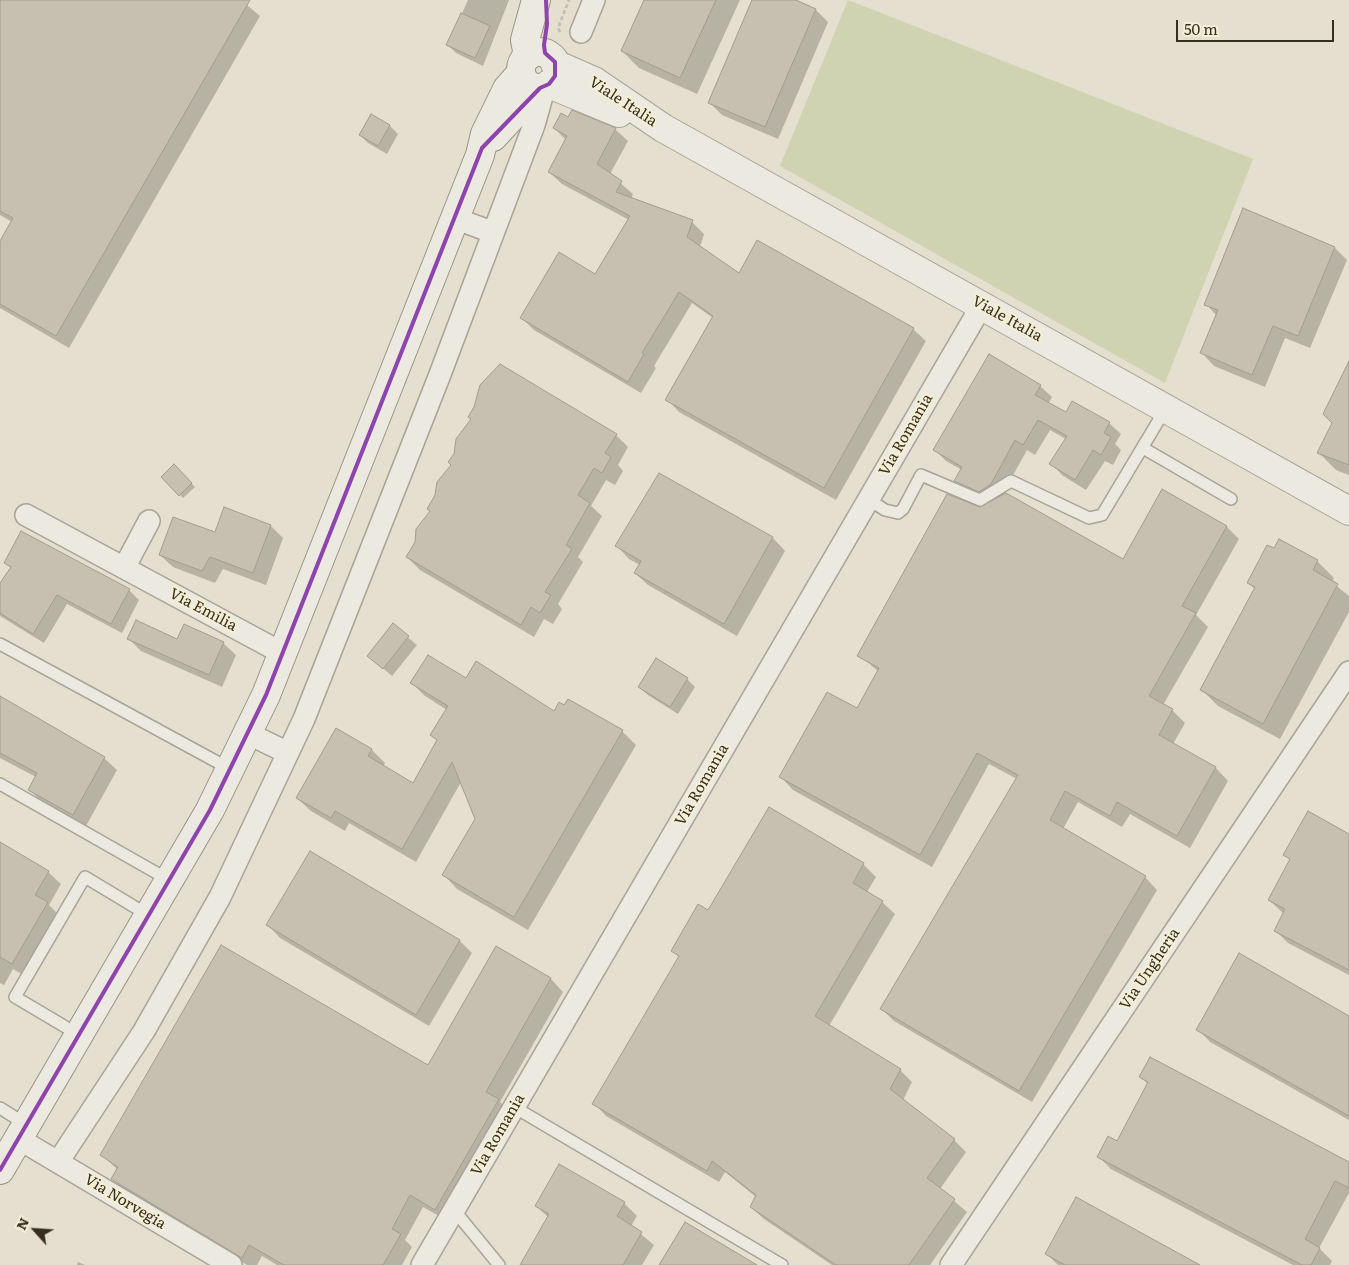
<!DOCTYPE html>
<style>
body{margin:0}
#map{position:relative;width:1349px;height:1265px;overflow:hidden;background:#e4dfce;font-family:Literata,serif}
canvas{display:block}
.north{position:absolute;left:10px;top:1205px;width:50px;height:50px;-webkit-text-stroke:4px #f4eed5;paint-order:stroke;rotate:296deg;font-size:14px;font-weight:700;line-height:20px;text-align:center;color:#372e20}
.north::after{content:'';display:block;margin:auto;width:18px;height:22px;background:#372e20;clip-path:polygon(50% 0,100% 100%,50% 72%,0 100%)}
.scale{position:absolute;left:1176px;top:20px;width:158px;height:22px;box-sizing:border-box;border:2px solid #372e20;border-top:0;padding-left:6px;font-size:15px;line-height:18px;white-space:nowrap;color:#372e20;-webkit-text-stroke:4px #f4eed5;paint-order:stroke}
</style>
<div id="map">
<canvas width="1349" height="1265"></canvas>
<div class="north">N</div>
<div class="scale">50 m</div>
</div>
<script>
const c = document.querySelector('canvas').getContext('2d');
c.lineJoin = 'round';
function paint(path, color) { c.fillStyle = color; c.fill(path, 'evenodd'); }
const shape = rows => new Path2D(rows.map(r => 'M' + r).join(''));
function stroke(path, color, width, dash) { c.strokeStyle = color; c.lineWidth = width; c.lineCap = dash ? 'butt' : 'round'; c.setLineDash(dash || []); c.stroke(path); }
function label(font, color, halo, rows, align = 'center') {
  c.font = font + ' Literata,serif'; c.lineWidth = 4.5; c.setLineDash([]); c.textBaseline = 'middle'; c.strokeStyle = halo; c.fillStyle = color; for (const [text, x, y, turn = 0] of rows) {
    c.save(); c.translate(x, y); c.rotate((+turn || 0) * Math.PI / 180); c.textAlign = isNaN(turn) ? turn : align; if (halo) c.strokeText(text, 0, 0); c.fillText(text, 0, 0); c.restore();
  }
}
const green = shape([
 [848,0,1253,159,1165,383,780,166]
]);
const shadow = shape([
 [0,0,241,0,260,16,69,348,0,308,0,243,12,222,0,215],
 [468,0,509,0,483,66,456,53,448,45],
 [645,0,740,0,697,94,639,68,622,51],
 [754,0,793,0,816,10,828,22,778,139,722,115,710,103],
 [371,116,390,126,398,134,387,154,368,143,360,135],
 [568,119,615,129,628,141,610,174,633,194,631,199,692,222,704,234,700,247,739,274,913,329,926,341,836,500,679,412,667,399,713,318,692,303,654,366,656,368,641,393,534,330,521,317,596,276,629,220,562,184,549,172,566,140,554,128],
 [1335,248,1347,260,1310,348,1285,338,1265,387,1214,366,1202,353,1217,316,1206,304],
 [990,356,1040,386,1052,397,1048,404,1067,414,1109,423,1121,434,1115,444,1121,450,1113,465,1105,461,1086,490,1062,475,1051,463,1066,439,1050,430,1035,455,1027,450,1001,497,1123,560,1227,527,1239,539,1196,615,1208,627,1163,705,1172,710,1185,723,1173,744,1216,768,1228,781,1190,848,1130,814,1122,827,1078,802,1063,829,1145,877,1157,890,1032,1102,894,1021,882,1009,1017,779,989,764,932,867,793,790,781,777,858,710,879,672,859,655,980,509,992,502,967,492,956,481,962,470,946,461,934,449],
 [1349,364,1349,475,1336,470,1319,453,1334,423],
 [616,435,628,447,618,465,623,471,615,485,606,480,591,506,602,516,578,557,583,562,558,604,562,609,553,624,544,619,534,637,420,570,407,557],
 [174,466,195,487,183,498,162,477],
 [660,474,773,538,785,551,737,636,648,585,635,573,640,565,629,559,617,546],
 [271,526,283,538,266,585,223,569,215,583,173,567,160,555,216,534],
 [22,532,129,590,139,600,122,633,67,604,44,643,0,616,0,586,11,568,5,563],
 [1317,561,1334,578,1332,582,1349,596,1349,612,1280,739,1218,706,1202,690,1256,590,1248,583],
 [393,625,417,645,392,676,369,656],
 [129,639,223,643,236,655,222,687,141,651],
 [687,679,695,687,678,714,648,695,639,687],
 [466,680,554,713,565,707,569,700,622,731,636,745,528,930,457,889,444,875,477,819,461,782,416,862,349,823,345,831,311,811,297,798,337,729,372,750,385,763,383,767,414,785,438,741,447,710,425,696,412,683],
 [0,697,104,758,117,770,86,826,42,802,30,790,36,777,0,758],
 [1349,835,1349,975,1288,943,1275,930,1284,914,1269,900,1291,861,1285,855],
 [0,844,48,872,61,884,49,905,60,916,25,976,13,969,4,985,0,983],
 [311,852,460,941,472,953,429,1026,280,938,268,925],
 [863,864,876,877,867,892,882,902,895,914,829,1026,900,1070,912,1082,903,1100,954,1140,966,1152,940,1189,967,1212,930,1265,832,1265,764,1219,751,1207,756,1197,725,1172,719,1182,606,1116,594,1103,680,958,672,950,709,912],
 [496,948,551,979,563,992,500,1102,511,1113,448,1221,423,1207,405,1240,412,1247,402,1265,277,1265,262,1256,257,1265,247,1265,125,1192,113,1179,118,1170,102,1155,428,1066],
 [1349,1017,1349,1120,1210,1042,1198,1029],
 [1140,1077,1349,1163,1349,1193,1319,1248,1332,1261,1330,1265,1293,1265,1111,1169,1099,1157,1117,1143,1148,1084],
 [559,1166,624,1203,637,1216,631,1226,654,1245,642,1265,522,1265,549,1218,536,1206],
 [1076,1199,1200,1265,1058,1265,1047,1254],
 [78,1262,85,1265,77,1265]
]);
const building = shape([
 [0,0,250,0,56,336,0,304,0,241,13,218,0,211,0,0],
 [644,0,716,0,680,78,621,51,644,0],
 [752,0,796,0,816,9,765,127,708,103,752,0],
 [461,13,490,26,475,58,446,45,461,13],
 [572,110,616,128,597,164,622,181,616,192,693,220,687,237,739,273,757,240,914,328,824,488,665,400,713,316,679,292,642,353,644,354,628,382,520,318,559,252,595,274,630,216,548,172,567,136,553,128,561,113,568,117,572,110],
 [371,114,390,125,378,146,359,135,371,114],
 [1243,208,1335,247,1298,336,1273,326,1252,375,1200,353,1218,310,1204,305,1243,208],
 [989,354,1041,385,1035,395,1066,412,1072,401,1110,422,1104,433,1111,437,1101,455,1093,450,1075,480,1049,464,1067,436,1038,420,1023,445,1015,440,991,484,979,492,954,481,962,467,933,450,989,354],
 [1349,361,1349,465,1317,453,1332,423,1323,414,1349,361],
 [500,364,617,434,605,453,611,457,602,473,594,468,578,495,590,503,566,545,572,549,545,592,551,595,540,613,531,607,521,625,406,557,415,542,416,529,430,511,427,509,435,495,437,482,451,465,448,462,454,454,456,439,471,419,468,417,474,407,480,385,500,364],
 [174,464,192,483,179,496,161,477,174,464],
 [659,473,773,537,724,624,634,573,641,561,615,546,659,473],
 [1162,489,1227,526,1182,606,1196,613,1149,696,1173,709,1159,735,1216,767,1177,836,1117,802,1110,816,1065,791,1050,820,1146,876,1019,1091,880,1009,1018,775,977,753,920,855,779,777,827,692,857,708,879,668,857,656,947,494,980,507,1006,493,1123,559,1162,489],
 [224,507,271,525,253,573,210,557,202,571,159,555,173,517,215,532,224,507],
 [21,531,130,589,111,624,57,595,33,634,0,613,0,583,11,567,4,563,21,531],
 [1279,539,1318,560,1313,570,1338,584,1263,724,1200,690,1255,587,1247,583,1267,545,1274,548,1279,539],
 [136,620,177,639,184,624,224,642,209,675,127,639,136,620],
 [393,623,409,636,383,669,367,656,393,623],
 [428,655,466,678,476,661,554,711,559,702,564,705,568,699,623,730,514,917,442,875,475,819,452,762,402,849,335,811,331,818,296,798,336,728,372,749,368,756,413,783,437,740,430,735,448,706,410,683,428,655],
 [656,658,688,678,670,707,638,687,656,658],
 [0,696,105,757,73,815,28,790,37,773,0,753,0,696],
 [769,807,864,863,853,883,883,901,815,1016,901,1069,890,1089,955,1139,927,1178,955,1199,909,1265,836,1265,750,1207,756,1195,712,1161,707,1171,592,1104,679,956,671,951,698,904,708,910,769,807],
 [1308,811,1349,834,1349,970,1274,931,1285,909,1268,900,1290,859,1283,855,1308,811],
 [0,842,49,871,35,895,48,902,12,964,0,957,0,842],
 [310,851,460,940,416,1015,266,925,310,851],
 [221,945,428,1065,496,946,551,978,486,1092,499,1099,435,1210,410,1195,392,1229,401,1234,383,1265,284,1265,249,1245,242,1258,111,1179,118,1167,100,1155,221,945],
 [1239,953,1349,1016,1349,1116,1196,1030,1239,953],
 [1150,1057,1349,1162,1349,1188,1335,1181,1305,1239,1320,1248,1311,1265,1302,1265,1097,1157,1108,1136,1117,1141,1148,1082,1139,1077,1150,1057],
 [559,1164,625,1202,617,1216,642,1232,623,1265,520,1265,549,1214,535,1206,559,1164],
 [1076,1197,1200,1265,1065,1265,1045,1254,1076,1197],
 [685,1222,757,1265,659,1265,685,1222]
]);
const path = shape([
 [560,32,558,28,569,0]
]);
const service = shape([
 [1143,448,1231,499],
 [868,499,885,510,898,513,903,509,921,475,980,500,1011,481,1089,518,1102,515,1166,408],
 [0,644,230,769],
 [0,784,169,880],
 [79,1035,15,997,85,877,148,915],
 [514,1107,782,1265],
 [0,1108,27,1125],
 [454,1210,499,1265]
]);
const minor = shape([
 [581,32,594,0],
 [454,218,492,232],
 [26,515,282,653],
 [124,568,149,521],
 [247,733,288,753],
 [19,1139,231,1265],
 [58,1162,144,1031,220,897,304,719,439,377,534,125,545,86],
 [422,1265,982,305],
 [951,1265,1349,672]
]);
const tertiary = shape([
 [555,64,594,81,663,128,1349,511],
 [549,84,619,113]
]);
const secondary = shape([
 '521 70a18 18 0 1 1 36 0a18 18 0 1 1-36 0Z',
 [528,56,525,40,536,0],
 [493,137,520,108,532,98,540,88],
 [0,1170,210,810,266,695,480,155,485,134,507,89,521,73]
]);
const bus1 = shape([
 [0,1170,210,810,266,695,482,148,540,88,549,84,555,76,555,62,545,53,544,45,547,24,546,0]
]);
const streetNames = [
 ["Viale Italia",623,102,33],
 ["Viale Italia",1007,319,29],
 ["Via Romania",906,435,-60],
 ["Via Emilia",203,610,28],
 ["Via Romania",702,785,-60],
 ["Via Ungheria",1150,969,-56],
 ["Via Romania",498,1135,-60],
 ["Via Norvegia",125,1202,31]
];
paint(green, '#d0d3b2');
paint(shadow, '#0003');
paint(building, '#c7bfaf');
stroke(building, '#a49b8e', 1);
stroke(service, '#a9a497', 14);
stroke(minor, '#a9a497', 24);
stroke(tertiary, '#a9a497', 30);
stroke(secondary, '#999487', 30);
stroke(path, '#c5c0b6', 3, [4, 2.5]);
stroke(service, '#ece9e0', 11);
stroke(minor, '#ece9e0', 21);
stroke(tertiary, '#ece9e0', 28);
stroke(secondary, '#ece9e0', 28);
stroke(bus1, '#8e44ad', 4);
label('15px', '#372e20', '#f4eed5', streetNames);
</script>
